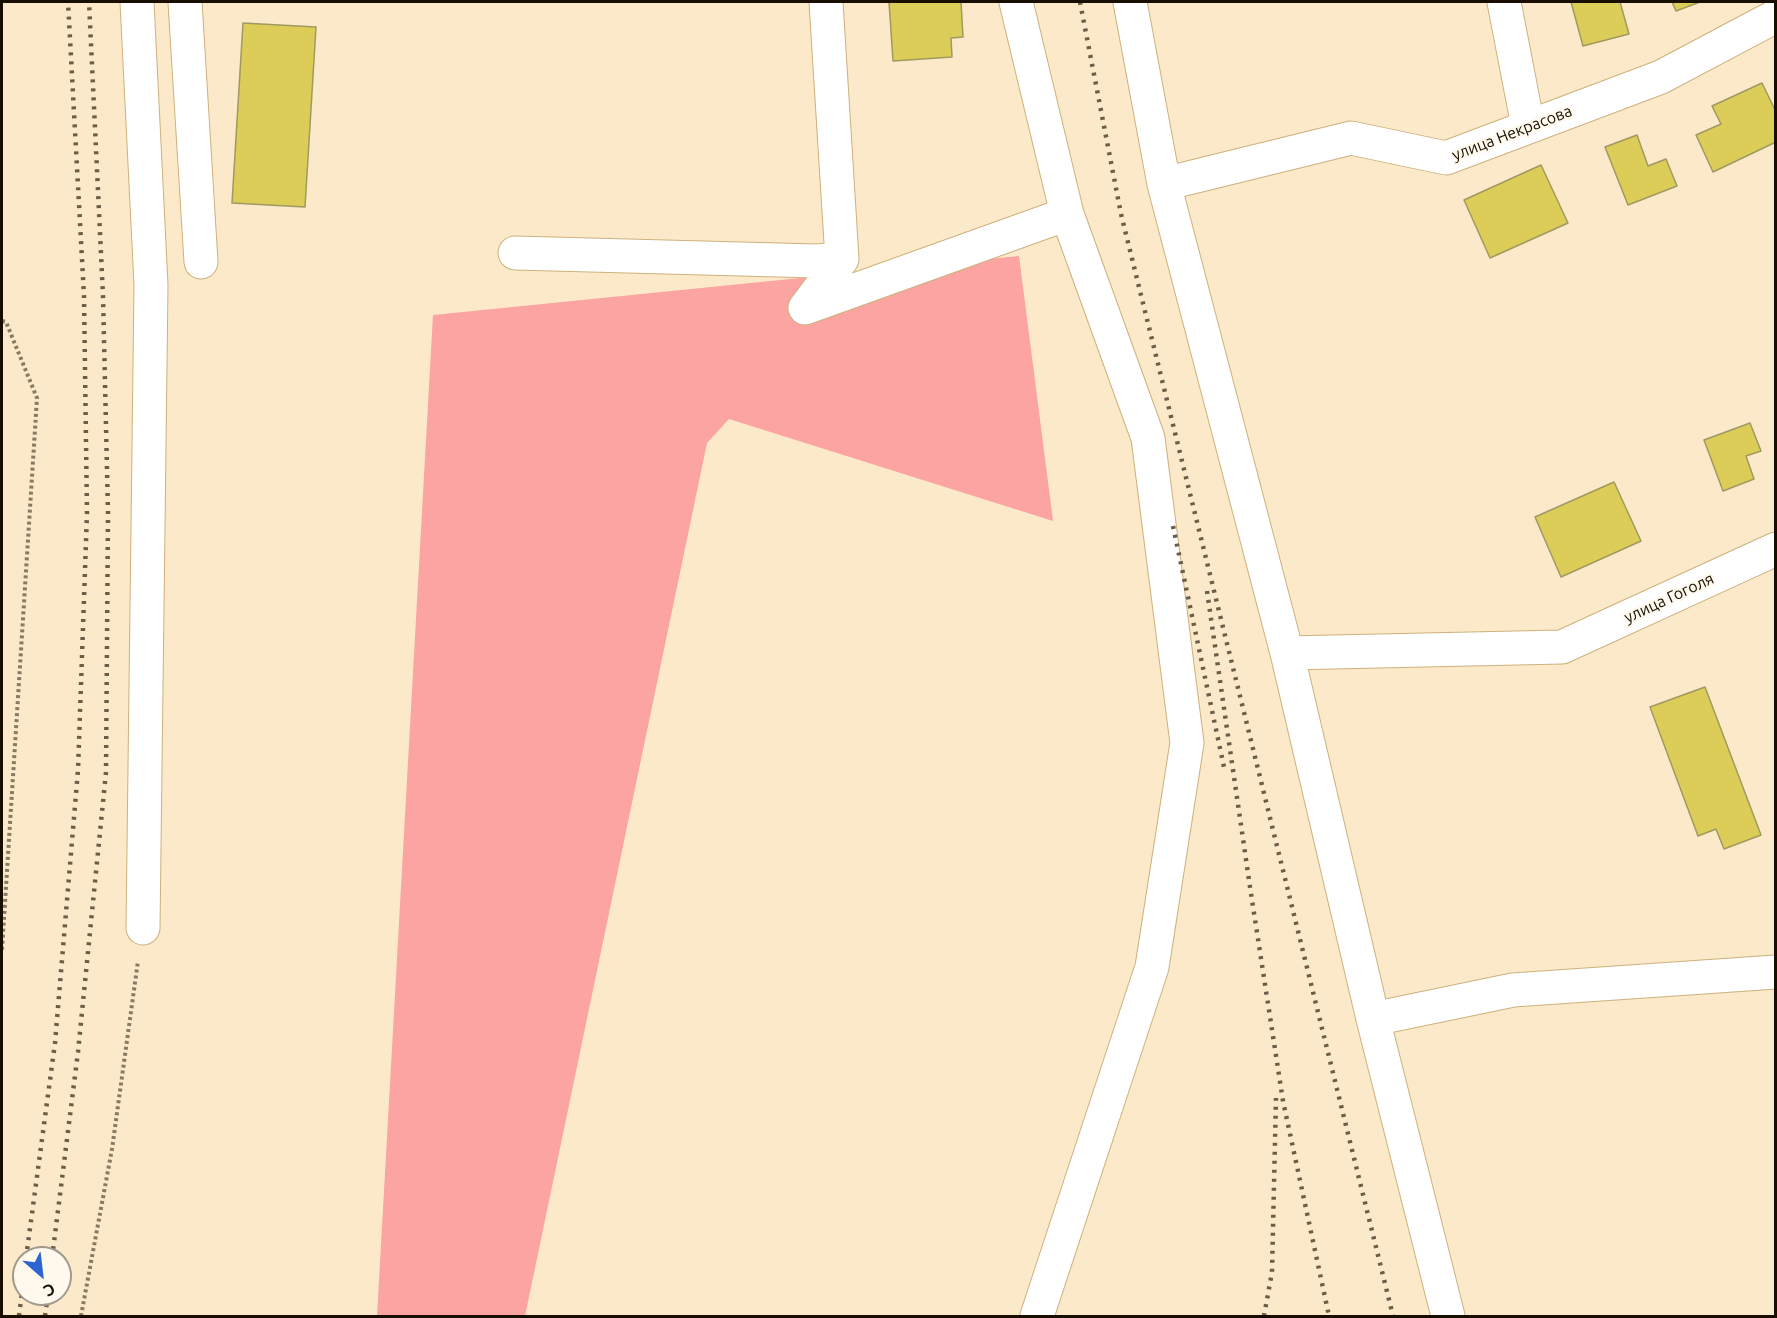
<!DOCTYPE html>
<meta charset="utf-8">
<style>
body{margin:0}
#map{position:relative;width:1777px;height:1318px;overflow:hidden;background:#fbe9c9;font-family:Ubuntu,sans-serif}
canvas{display:block}
.frame{position:absolute;inset:0;border:3px solid #180e00;pointer-events:none}
.north{position:absolute;left:12px;top:1246px;width:60px;height:60px;box-sizing:border-box;background:#fef8ed;border:2px solid #a29a8e;border-radius:50%;rotate:152deg;font-size:16px;font-weight:700;line-height:24px;text-align:center;color:#180e00}
.north::after{content:'';display:block;margin:auto;width:21px;height:27px;background:#2c64d2;clip-path:polygon(50% 0,100% 100%,50% 72%,0 100%)}
</style>
<div id="map">
<canvas width="1777" height="1318"></canvas>
<div class="frame"></div>
<div class="north">С</div>
</div>
<script>
const c = document.querySelector('canvas').getContext('2d');
c.lineJoin = 'round';
function paint(path, color) { c.fillStyle = color; c.fill(path, 'evenodd'); }
const shape = rows => new Path2D(rows.map(r => 'M' + r).join(''));
function stroke(path, color, width, dash) { c.strokeStyle = color; c.lineWidth = width; c.lineCap = dash ? 'butt' : 'round'; c.setLineDash(dash || []); c.stroke(path); }
function label(font, color, halo, rows, align = 'center') {
  c.font = font + ' Ubuntu,sans-serif'; c.lineWidth = 4.5; c.setLineDash([]); c.textBaseline = 'middle'; c.strokeStyle = halo; c.fillStyle = color; for (const [text, x, y, turn = 0] of rows) {
    c.save(); c.translate(x, y); c.rotate((+turn || 0) * Math.PI / 180); c.textAlign = isNaN(turn) ? turn : align; if (halo) c.strokeText(text, 0, 0); c.fillText(text, 0, 0); c.restore();
  }
}
const green = shape([
 [1019,256,1053,521,729,419,707,443,525,1316,377,1316,433,315]
]);
const building = shape([
 [889,2,961,2,963,37,951,38,952,57,893,61,889,2],
 [1571,2,1620,2,1629,34,1583,46,1571,2],
 [1672,2,1700,2,1676,11,1672,2],
 [243,23,316,27,305,207,232,203,243,23],
 [1762,83,1776,112,1776,142,1713,172,1696,135,1721,124,1712,106,1762,83],
 [1637,135,1648,166,1666,159,1677,186,1628,205,1605,147,1637,135],
 [1541,165,1568,223,1490,258,1464,200,1541,165],
 [1750,423,1761,451,1746,456,1754,479,1723,491,1704,440,1750,423],
 [1614,482,1641,541,1561,577,1535,517,1614,482],
 [1705,687,1761,835,1724,849,1716,829,1698,836,1650,707,1705,687]
]);
const path = shape([
 [2,321,6,322,37,398,2,950],
 [81,1316,112,1149,138,961]
]);
const minor = shape([
 [137,2,151,285,143,928],
 [185,2,201,262],
 [826,2,842,259],
 [1016,2,1067,214],
 [1130,2,1164,184,1287,653,1373,1019,1448,1316],
 [1504,2,1528,126],
 [1164,184,1351,138,1446,158,1661,77,1776,16],
 [515,253,816,261,842,259,805,308,1067,214,1148,438,1187,743,1152,967,1037,1316],
 [1287,653,1562,647,1776,549],
 [1373,1019,1513,990,1776,972]
]);
const rail = shape([
 [1080,2,1121,214,1393,1316],
 [1173,526,1225,772],
 [1207,591,1250,887,1283,1101,1329,1316],
 [26,1258,55,1043,78,770,87,513,84,296,68,2],
 [52,1258,78,1052,106,772,108,513,103,296,89,2],
 [19,1316,24,1276],
 [45,1316,48,1294],
 [1264,1316,1272,1272,1276,1098]
]);
const streetNames = [
 ["улица Некрасова",1512,133,-21],
 ["улица Гоголя",1669,598,-25]
];
paint(green, '#fba4a1');
paint(building, '#dccd58');
stroke(building, '#a09960', 1.5);
stroke(minor, '#cdb17d', 35);
stroke(path, '#887a63', 4, [3, 3]);
stroke(minor, '#fff', 33);
stroke(rail, '#6b5e49', 4.5, [3, 6]);
label('16px', '#180e00', '#fef8ed', streetNames);
</script>
